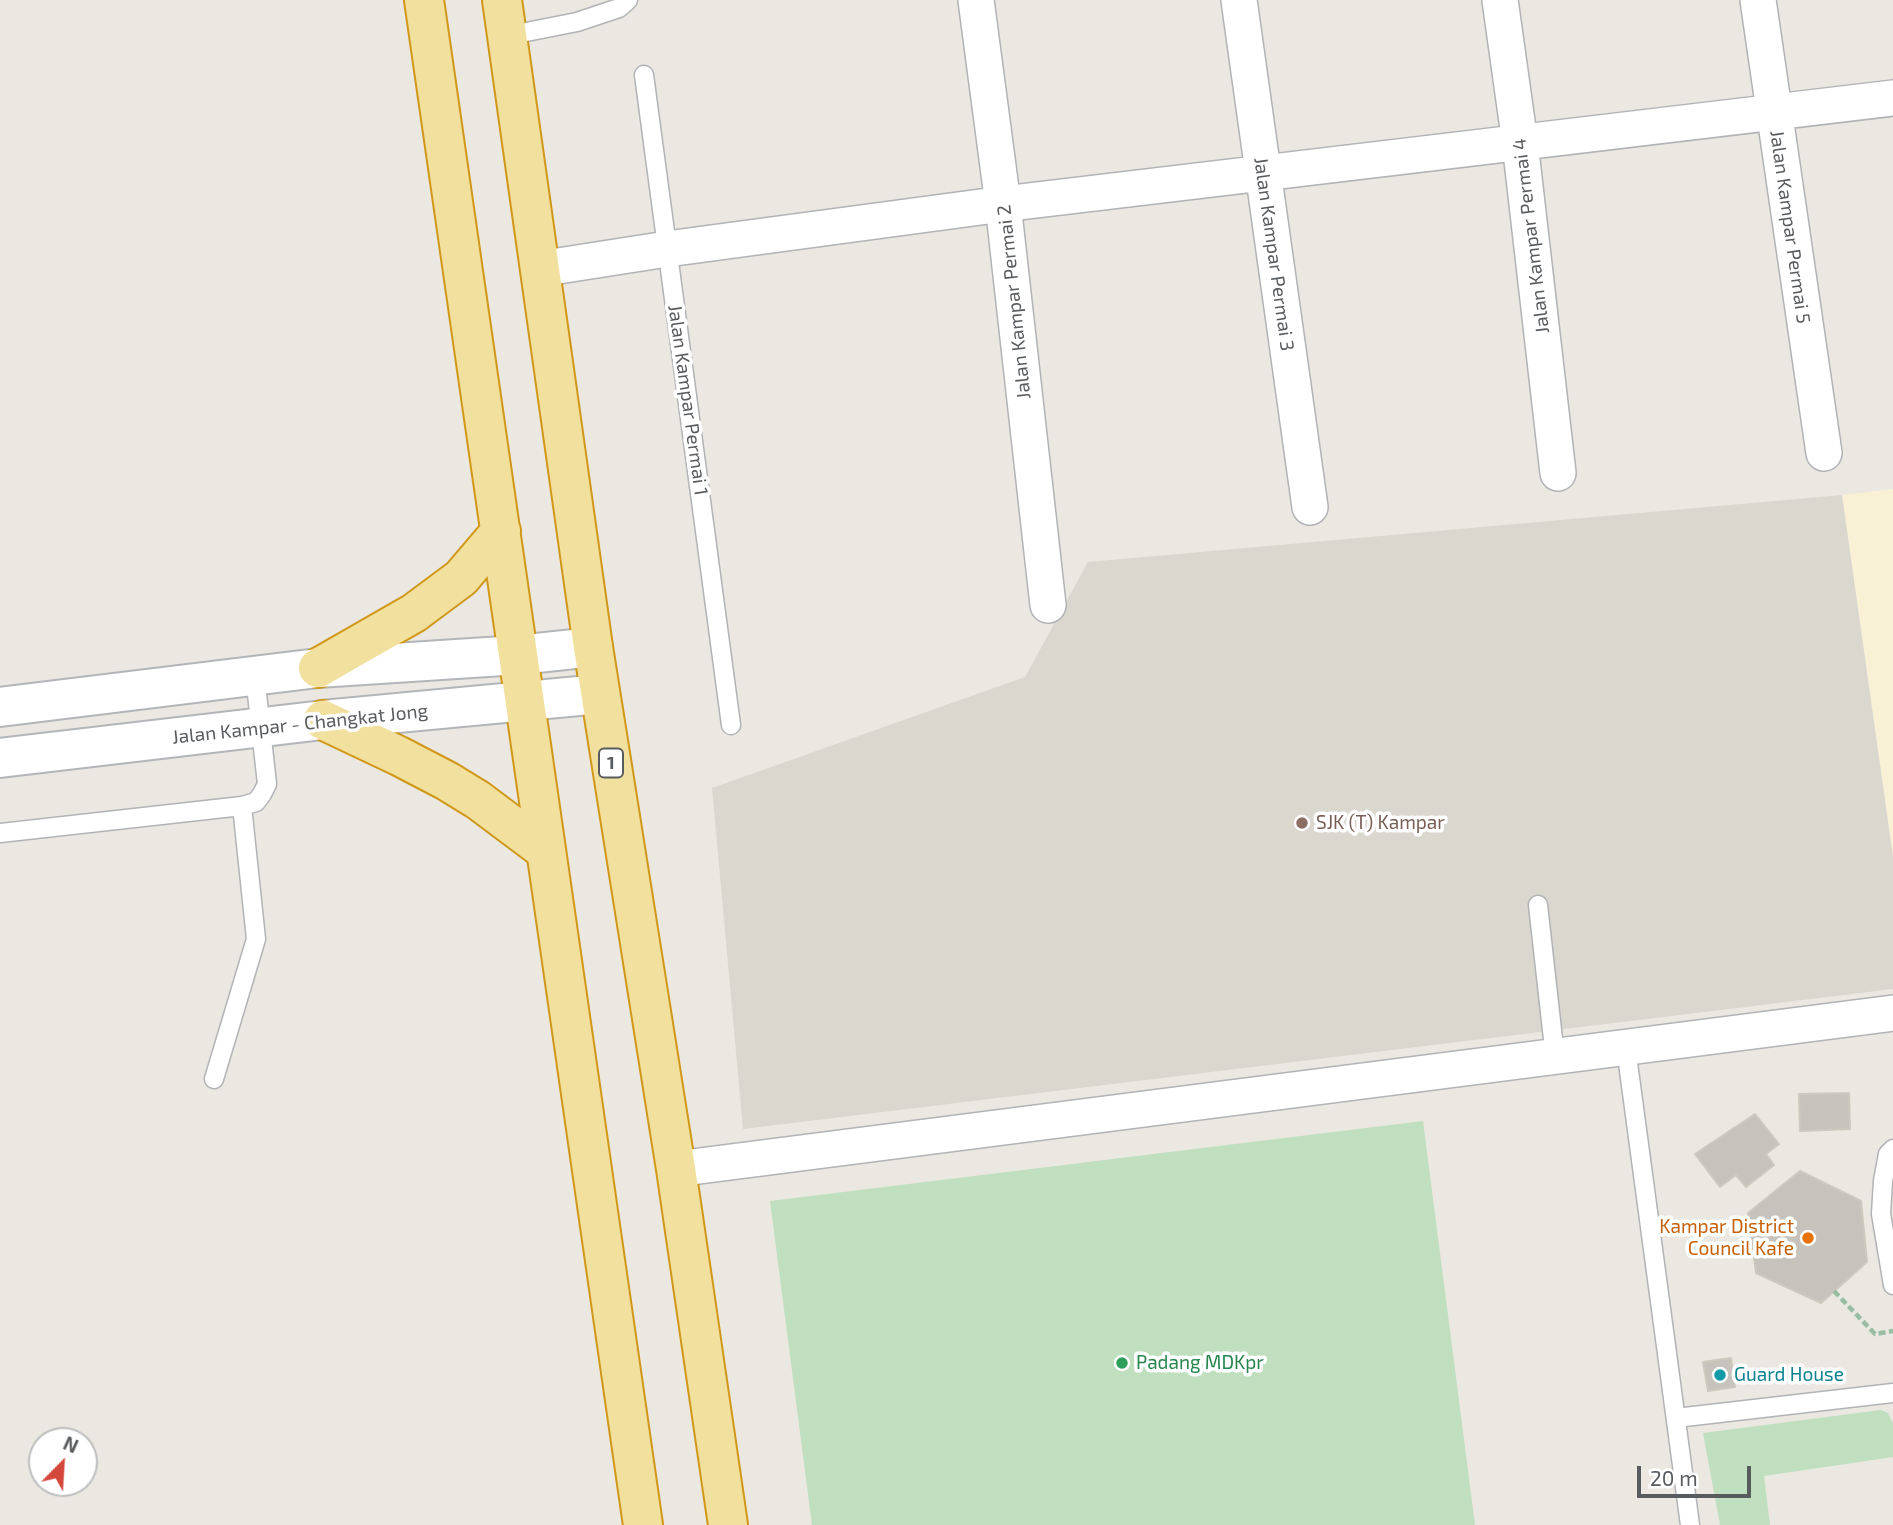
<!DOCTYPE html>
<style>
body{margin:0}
#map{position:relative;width:1893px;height:1525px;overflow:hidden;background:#eae8e0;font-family:"Exo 2",sans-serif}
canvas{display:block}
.north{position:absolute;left:28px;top:1427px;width:70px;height:70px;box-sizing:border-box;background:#fff;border:2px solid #bdbebf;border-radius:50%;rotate:24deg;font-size:19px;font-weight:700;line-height:28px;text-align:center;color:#595c5f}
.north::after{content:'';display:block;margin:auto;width:24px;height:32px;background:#d4483c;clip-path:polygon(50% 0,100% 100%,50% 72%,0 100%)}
.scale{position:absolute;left:1637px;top:1466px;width:114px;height:32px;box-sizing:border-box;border:4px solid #595c5f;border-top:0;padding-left:9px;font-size:21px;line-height:24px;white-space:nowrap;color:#595c5f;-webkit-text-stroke:5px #fff;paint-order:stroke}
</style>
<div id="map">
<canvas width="1893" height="1525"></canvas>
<div class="north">N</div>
<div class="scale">20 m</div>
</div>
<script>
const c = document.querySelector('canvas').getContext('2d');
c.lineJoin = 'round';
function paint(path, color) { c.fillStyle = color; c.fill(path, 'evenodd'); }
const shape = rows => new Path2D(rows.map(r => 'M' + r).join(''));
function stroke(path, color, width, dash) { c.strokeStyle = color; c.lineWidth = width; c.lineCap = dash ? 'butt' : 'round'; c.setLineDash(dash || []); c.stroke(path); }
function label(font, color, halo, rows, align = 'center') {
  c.font = font + ' "Exo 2",sans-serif'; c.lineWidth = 7; c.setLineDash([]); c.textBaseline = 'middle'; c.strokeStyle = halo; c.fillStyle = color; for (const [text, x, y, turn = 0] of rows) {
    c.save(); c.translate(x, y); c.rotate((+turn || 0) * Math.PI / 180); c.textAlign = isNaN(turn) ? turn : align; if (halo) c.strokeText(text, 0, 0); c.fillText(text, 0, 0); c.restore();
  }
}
const commercial = shape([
 [1893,489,1893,857,1842,495]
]);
const education = shape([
 [1842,495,1893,857,1893,989,743,1129,712,788,1025,677,1088,562]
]);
const green = shape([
 [1423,1121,1475,1525,812,1525,770,1201],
 [1881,1410,1888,1413,1893,1423,1893,1457,1764,1476,1770,1525,1720,1525,1703,1433]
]);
const building = shape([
 [1849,1093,1850,1129,1800,1131,1799,1094,1849,1093],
 [1755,1114,1779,1144,1766,1154,1774,1165,1746,1187,1736,1175,1720,1187,1695,1154,1755,1114],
 [1800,1171,1861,1201,1867,1262,1821,1303,1756,1273,1748,1213,1800,1171],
 [1731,1358,1735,1387,1708,1391,1703,1362,1731,1358]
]);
const path = shape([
 [1834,1291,1875,1334,1893,1331]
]);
const service = shape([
 [506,36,577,22,619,8,628,0],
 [644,75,731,725],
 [0,833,242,806,256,802,262,794,267,784,255,676],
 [1538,905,1555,1057],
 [1626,1048,1690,1525],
 [214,1079,256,939,242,806],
 [1893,1149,1888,1154,1883,1181,1881,1214,1893,1285],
 [1676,1418,1893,1393]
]);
const minor = shape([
 [976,0,1003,204,1048,605],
 [1239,0,1310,507],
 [1500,0,1520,143,1558,473],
 [1758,0,1824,453],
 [539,269,667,249,1003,204,1893,98],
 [676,1169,1893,1013]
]);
const secondary = shape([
 [0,707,318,668,518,655,593,647],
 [0,758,323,720,600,694]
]);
const trunk = shape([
 [424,0,643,1525],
 [502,0,593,647,676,1169,728,1525],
 [318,668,414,613,461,578,501,531],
 [323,720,399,756,447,781,478,800,546,851]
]);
const markers = [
 [1302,823,7,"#8d6e63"],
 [1808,1238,7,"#e8710a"],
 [1122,1363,7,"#2e9e5b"],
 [1720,1375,7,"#0f9aa8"]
];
const shields = [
 [611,763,24]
];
const shieldNames = [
 ["1",611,763]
];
const streetNames = [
 ["Jalan Kampar Permai 5",1790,227,82],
 ["Jalan Kampar Permai 4",1531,236,-97],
 ["Jalan Kampar Permai 3",1274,254,82],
 ["Jalan Kampar Permai 2",1014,302,-96],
 ["Jalan Kampar Permai 1",688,400,82],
 ["Jalan Kampar - Changkat Jong",300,724,-6]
];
const educationNames = [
 ["SJK (T) Kampar",1316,823]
];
const foodNames = [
 ["Kampar District",1794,1227],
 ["Council Kafe",1794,1249]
];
const leisureNames = [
 ["Padang MDKpr",1136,1363]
];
const cultureNames = [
 ["Guard House",1734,1375]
];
paint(commercial, '#f9f1d6');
paint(education, '#dad7cf');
paint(green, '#bfdfbf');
paint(building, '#c6c3bd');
stroke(building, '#cec9bf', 2);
stroke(service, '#b1b3b7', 21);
stroke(minor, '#b1b3b7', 38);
stroke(secondary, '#b2b5b9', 42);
stroke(trunk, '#d19719', 42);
stroke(path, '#98bda2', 4.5, [7, 3.5]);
stroke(service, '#fff', 18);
stroke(minor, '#fff', 35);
stroke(secondary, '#fff', 38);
stroke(trunk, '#f2e09e', 38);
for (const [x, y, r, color] of markers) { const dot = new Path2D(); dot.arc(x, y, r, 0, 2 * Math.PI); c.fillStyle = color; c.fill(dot); stroke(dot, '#fff', 2.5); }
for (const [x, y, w] of shields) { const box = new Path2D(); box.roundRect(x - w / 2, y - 14.5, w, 29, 5); c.fillStyle = '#fff'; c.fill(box); stroke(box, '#595c5f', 2); }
label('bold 18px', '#595c5f', null, shieldNames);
label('19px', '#595c5f', '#fff', streetNames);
label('19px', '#785e54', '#fff', educationNames, 'left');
label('19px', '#c56008', '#fff', foodNames, 'right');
label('19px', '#27864d', '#fff', leisureNames, 'left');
label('19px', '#0d838f', '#fff', cultureNames, 'left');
</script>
